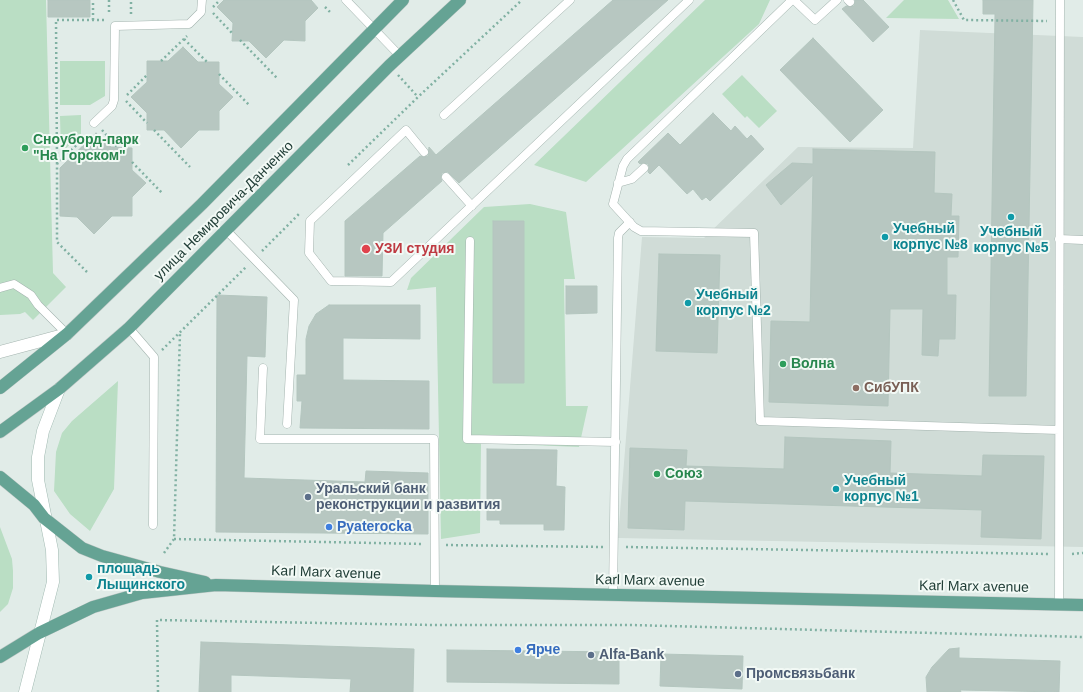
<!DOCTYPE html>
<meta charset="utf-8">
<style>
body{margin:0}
canvas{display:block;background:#e1ece8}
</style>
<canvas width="1083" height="692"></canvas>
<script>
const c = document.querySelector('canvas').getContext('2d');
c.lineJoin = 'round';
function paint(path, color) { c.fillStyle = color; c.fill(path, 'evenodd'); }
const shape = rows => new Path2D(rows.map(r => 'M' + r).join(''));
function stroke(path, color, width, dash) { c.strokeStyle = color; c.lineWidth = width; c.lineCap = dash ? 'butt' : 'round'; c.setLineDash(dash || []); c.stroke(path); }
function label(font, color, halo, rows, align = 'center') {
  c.font = font + ' Helvetica,sans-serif'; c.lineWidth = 4; c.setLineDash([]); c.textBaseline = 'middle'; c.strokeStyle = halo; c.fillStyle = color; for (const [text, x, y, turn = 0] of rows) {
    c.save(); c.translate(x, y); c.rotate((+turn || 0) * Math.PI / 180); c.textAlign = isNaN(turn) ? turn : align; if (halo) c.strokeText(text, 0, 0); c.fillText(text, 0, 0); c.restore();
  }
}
const built = shape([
 [920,30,1083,37,1083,547,618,538,642,237,704,238,798,147,913,148]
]);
const green = shape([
 [0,0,46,0,53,273,66,287,33,320,25,312,20,314,0,315],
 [705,0,770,0,759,24,586,182,534,165],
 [904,0,948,0,959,19,886,18],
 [60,61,105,61,105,96,90,105,60,105],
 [742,75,777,111,759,128,747,116,745,118,722,94],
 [81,115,81,134,61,153,60,116],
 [530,204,566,212,575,279,564,279,566,406,588,406,579,447,481,443,480,533,441,539,436,287,407,290,411,278,484,207],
 [118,381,114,489,90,531,70,514,54,491,56,452,62,433,72,421],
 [0,527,12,559,13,571,13,588,8,604,0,612]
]);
const building = shape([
 [48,0,90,0,90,17,48,17,48,0],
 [224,0,311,0,318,8,305,21,305,41,284,40,266,58,249,41,232,41,233,23,217,7,224,0],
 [613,0,668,0,459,183,448,172,442,173,441,178,442,181,383,233,382,276,345,276,345,221,420,156,424,157,428,156,429,147,436,155,613,0],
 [855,0,863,0,889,27,873,42,842,9,846,6,854,6,855,0],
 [983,0,1033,0,1026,396,989,396,995,14,983,14,983,0],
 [813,38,883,110,850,142,780,70,813,38],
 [183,47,198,62,219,62,219,84,233,97,219,111,219,130,199,130,181,148,164,130,147,130,147,113,131,97,147,82,147,61,168,61,183,47],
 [713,113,731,131,735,126,747,139,751,135,764,149,710,201,706,197,702,200,693,189,687,194,659,165,650,174,648,172,649,167,648,164,643,163,640,164,638,162,668,133,680,145,713,113],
 [96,133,111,147,132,148,132,170,146,183,132,197,132,216,112,216,94,234,77,217,60,216,60,168,96,133],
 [813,149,935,152,934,193,952,194,951,216,959,216,958,257,947,257,947,295,956,295,955,339,939,339,938,356,922,355,923,309,890,309,888,406,769,402,771,321,810,322,813,175,781,205,766,185,792,163,813,164,813,149],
 [493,221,524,221,524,383,493,383,493,221],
 [659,254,720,255,717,353,656,351,659,254],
 [566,286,597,286,597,313,566,314,566,286],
 [217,295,267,297,265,357,247,356,244,478,365,482,366,471,428,473,428,534,216,532,217,295],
 [329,305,420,305,420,339,343,338,343,380,429,381,429,429,300,428,302,401,297,401,297,375,306,375,306,339,309,326,316,314,329,305],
 [785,437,891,441,890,473,982,476,983,455,1044,456,1041,539,981,537,982,510,685,501,684,530,628,528,630,448,687,450,686,466,784,469,785,437],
 [487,449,557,450,556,486,565,487,564,530,544,530,544,524,500,524,500,520,487,520,487,449],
 [201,642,414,649,413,692,350,692,351,679,231,675,231,692,199,692,201,642],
 [959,648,959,658,1060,661,1059,692,960,690,961,692,927,692,926,677,932,667,949,649,959,648],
 [447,650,619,652,619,684,447,682,447,650],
 [661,654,743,656,742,689,660,686,661,654]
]);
const path = shape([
 [109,0,109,15],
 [953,0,964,20,1047,21],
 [213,7,220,0],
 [325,7,331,13],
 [213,13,232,33],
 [131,14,131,0],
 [93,20,93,0],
 [184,39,207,62],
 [240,40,277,78],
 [161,61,187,36],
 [219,74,250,106],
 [398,75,418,97],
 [127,95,147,75],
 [126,101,147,123],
 [102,130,118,148],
 [154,130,190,167],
 [132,162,163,194],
 [57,164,56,20,106,20],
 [348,165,418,97,522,0],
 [262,251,299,214],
 [87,272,57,242,57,164,89,133],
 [162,350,246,267],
 [174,539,423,544],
 [446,545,603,547],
 [626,547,1049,554],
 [164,553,174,539,180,333],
 [1072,554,1083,553],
 [158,692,157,620,433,625,631,625,1083,637]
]);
const service = shape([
 [346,0,400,56],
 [792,0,627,159,623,166,613,204,634,227,641,231,754,233,760,421,1059,430],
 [794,0,815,20,837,0],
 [848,0,850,2],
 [444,115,570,0],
 [94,123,112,106,114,100,115,26,189,24,201,12,202,0],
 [424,152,406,130,310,221,309,253,331,281,391,282,689,0],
 [446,177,472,206],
 [618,183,632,179,644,168],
 [226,230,294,300,287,424],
 [1059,239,1083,240],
 [470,241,467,439,616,442],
 [0,288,14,284,31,295,38,305,67,334],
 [129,328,154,357,153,525],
 [263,368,260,439,434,439,435,591],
 [613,595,618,238,619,233,630,222],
 [1059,604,1060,0]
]);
const minor = shape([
 [0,352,67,334]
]);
const secondary = shape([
 [25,692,53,582,52,550,38,480,38,457,43,431,59,389]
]);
const primary = shape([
 [0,388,67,334,202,204,403,0],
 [0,432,59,389,129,328,389,66,460,0],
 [0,477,34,505,44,518,82,548,102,556,160,572,205,582],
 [0,657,39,633,93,607,142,593,216,585,435,591,1083,605]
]);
const markers = [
 [25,148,4,"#2e9e5b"],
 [1011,217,4,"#0f9aa8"],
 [885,237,4,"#0f9aa8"],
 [366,249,5,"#e0444e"],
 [688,303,4,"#0f9aa8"],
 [783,364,4,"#2e9e5b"],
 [856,388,4,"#8d6e63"],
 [657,474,4,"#2e9e5b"],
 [836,489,4,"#0f9aa8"],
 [308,497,4,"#5c6f8a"],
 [329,527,4,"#3f7fe0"],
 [89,577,4,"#0f9aa8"],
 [518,650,4,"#3f7fe0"],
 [591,655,4,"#5c6f8a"],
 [738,674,4,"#5c6f8a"]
];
const leisureNames = [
 ["Сноуборд-парк",33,140],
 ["\"На Горском\"",33,156],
 ["Волна",791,364],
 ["Союз",665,474]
];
const streetNames = [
 ["улица Немировича-Данченко",224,211,-45],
 ["Karl Marx avenue",326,573,2],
 ["Karl Marx avenue",650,581,1],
 ["Karl Marx avenue",974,587,1]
];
const cultureNames = [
 ["Учебный",893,229],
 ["корпус №8",893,245],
 ["Учебный",1011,232,"center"],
 ["корпус №5",1011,248,"center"],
 ["Учебный",696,295],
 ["корпус №2",696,311],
 ["Учебный",844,481],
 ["корпус №1",844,497],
 ["площадь",97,569],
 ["Лыщинского",97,585]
];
const healthNames = [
 ["УЗИ студия",375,249]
];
const educationNames = [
 ["СибУПК",864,388]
];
const serviceNames = [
 ["Уральский банк",316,489],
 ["реконструкции и развития",316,505],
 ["Alfa-Bank",599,655],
 ["Промсвязьбанк",746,674]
];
const shopNames = [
 ["Pyaterocka",337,527],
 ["Ярче",526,650]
];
paint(built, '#d0dcd7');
paint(green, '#badec4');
paint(building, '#b7c7c1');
stroke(building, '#b4c6bf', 1);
stroke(service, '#a4b4af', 9);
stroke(minor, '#a4b4af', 13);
stroke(secondary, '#9fb8b0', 13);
stroke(primary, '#c1c9c7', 13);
stroke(path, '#81b1a3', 2.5, [2, 3]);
stroke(service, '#fff', 8);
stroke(minor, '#fff', 12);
stroke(secondary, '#fff', 12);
stroke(primary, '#65a394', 12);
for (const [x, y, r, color] of markers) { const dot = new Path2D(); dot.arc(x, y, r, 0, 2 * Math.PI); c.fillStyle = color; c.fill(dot); stroke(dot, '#f2f9f5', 1.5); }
label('bold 14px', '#27864d', '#f2f9f5', leisureNames, 'left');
label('14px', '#213e37', '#f2f9f5', streetNames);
label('bold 14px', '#0d838f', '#f2f9f5', cultureNames, 'left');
label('bold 14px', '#be3a42', '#f2f9f5', healthNames, 'left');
label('bold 14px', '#785e54', '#f2f9f5', educationNames, 'left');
label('bold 14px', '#4e5e75', '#f2f9f5', serviceNames, 'left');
label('bold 14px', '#366cbe', '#f2f9f5', shopNames, 'left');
</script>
